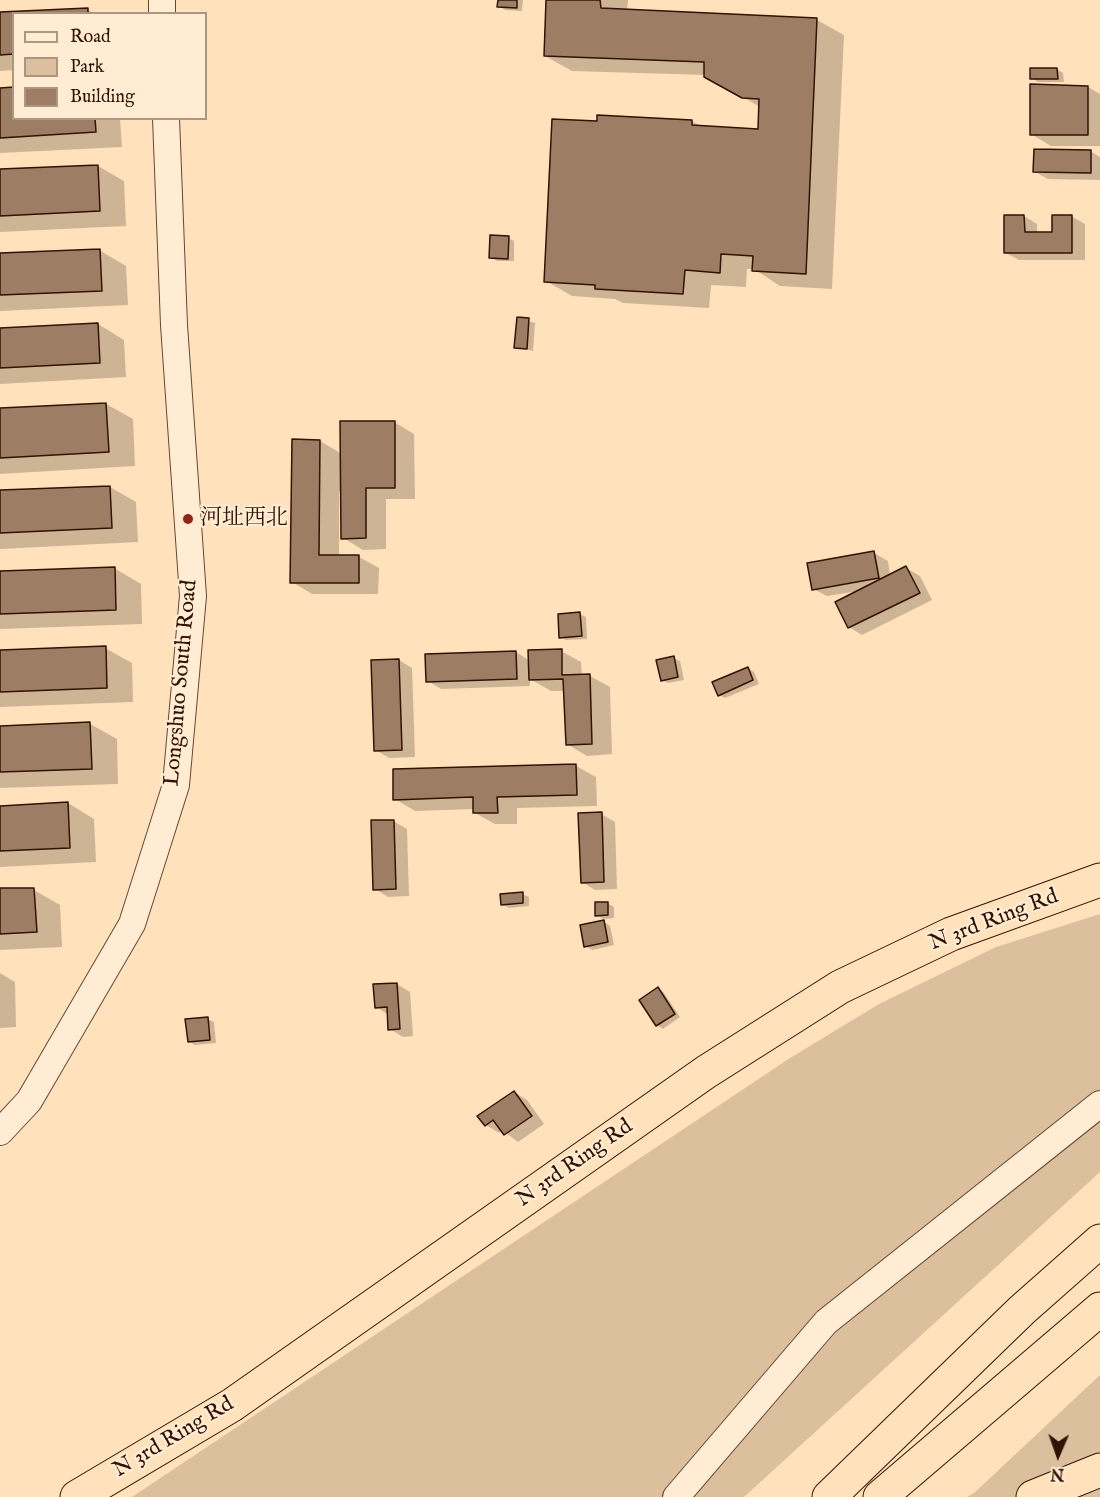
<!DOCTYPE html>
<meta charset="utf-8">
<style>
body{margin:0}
#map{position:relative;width:1100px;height:1497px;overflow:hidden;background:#ffe2bb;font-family:"IM FELL English",serif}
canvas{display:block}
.legend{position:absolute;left:12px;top:12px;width:195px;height:108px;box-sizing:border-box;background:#ffecd3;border:2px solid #ad9581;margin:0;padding:8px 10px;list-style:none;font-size:18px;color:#321205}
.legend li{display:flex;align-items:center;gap:12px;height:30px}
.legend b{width:30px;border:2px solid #ad9581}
.north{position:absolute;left:1028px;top:1425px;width:60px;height:60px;-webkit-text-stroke:4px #ffecd3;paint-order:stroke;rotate:182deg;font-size:16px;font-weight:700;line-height:24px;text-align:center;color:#321205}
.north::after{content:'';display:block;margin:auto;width:21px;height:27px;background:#321205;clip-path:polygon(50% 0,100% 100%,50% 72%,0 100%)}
</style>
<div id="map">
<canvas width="1100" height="1497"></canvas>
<ul class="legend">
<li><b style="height:8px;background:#ffecd3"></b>Road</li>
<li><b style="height:16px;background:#dcbf9c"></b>Park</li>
<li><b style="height:16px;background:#9d7e64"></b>Building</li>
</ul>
<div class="north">N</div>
</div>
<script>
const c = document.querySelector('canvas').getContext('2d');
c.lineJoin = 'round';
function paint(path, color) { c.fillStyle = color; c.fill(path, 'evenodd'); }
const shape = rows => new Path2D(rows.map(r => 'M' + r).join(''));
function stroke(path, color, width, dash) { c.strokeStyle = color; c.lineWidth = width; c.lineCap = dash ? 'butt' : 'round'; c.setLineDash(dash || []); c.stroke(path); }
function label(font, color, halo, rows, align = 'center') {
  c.font = font + ' "IM FELL English","Noto Serif SC",serif'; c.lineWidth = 4.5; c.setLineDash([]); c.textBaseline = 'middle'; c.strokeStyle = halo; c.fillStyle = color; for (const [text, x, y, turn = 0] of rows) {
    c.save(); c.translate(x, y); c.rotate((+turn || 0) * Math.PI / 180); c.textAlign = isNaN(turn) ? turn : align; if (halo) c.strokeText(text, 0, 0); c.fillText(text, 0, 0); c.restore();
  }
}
const green = shape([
 [1100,914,1100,1172,744,1497,132,1497,790,1058,879,1004,996,947],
 [1100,1375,1100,1497,967,1497,974,1493]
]);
const shadow = shape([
 [499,0,523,0,522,11,505,10,499,6],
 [547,0,628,0,627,11,817,20,844,35,832,289,780,286,754,269,747,269,746,287,711,285,709,308,623,303,615,299,572,296,546,281,598,122,692,121,702,127,759,130,760,107,705,75,572,71,545,56],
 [88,10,94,14,14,14,14,70,0,71,0,13],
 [1057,69,1063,73,1064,82,1038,82,1032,78],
 [1088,87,1100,94,1100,146,1051,146,1031,134],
 [0,89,14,118,120,118,122,147,0,153],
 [1090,151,1100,157,1100,180,1048,179,1035,172],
 [98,166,124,181,126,226,0,232,0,170],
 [1024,216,1037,224,1037,234,1054,234,1071,216,1085,224,1085,260,1019,260,1006,253],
 [508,238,514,241,514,261,497,261,491,257],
 [99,250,126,266,128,305,0,311,0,255],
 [518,318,535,323,533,351,516,347],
 [98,324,124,340,126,377,0,384,0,330],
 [106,404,133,419,135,466,0,474,0,410],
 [394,422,414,434,415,499,386,499,386,549,363,550,343,538,342,491,339,491,339,557,359,557,379,568,378,594,312,594,292,582,320,441,342,454],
 [110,487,136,502,138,542,0,549,0,492],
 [874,553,888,561,890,576,906,568,920,576,932,600,862,635,849,627,859,591,827,596,813,589],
 [114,568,141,584,142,624,0,629,0,572],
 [580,614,586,617,587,639,566,640,560,637],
 [105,648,132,663,133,702,0,707,0,652],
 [561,651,581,662,582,676,590,676,610,687,612,754,587,756,567,744,565,691,551,691,530,679,530,686,441,689,428,681,516,652,530,661],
 [673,658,680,661,684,680,668,683,662,680],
 [399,660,412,668,415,757,389,758,376,750],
 [748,668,754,672,759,684,725,698,719,695],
 [90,724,117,739,118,784,0,788,0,727],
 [576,766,596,777,597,806,517,808,517,824,495,824,475,813,475,809,415,811,395,799],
 [68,803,94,819,96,862,0,867,0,807],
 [601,814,615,822,617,889,595,890,582,882],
 [393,821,407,829,409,896,388,897,375,889],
 [0,890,34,890,60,905,62,947,0,950],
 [522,894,529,897,529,906,509,908,502,904],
 [607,903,614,907,614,918,603,919,597,915],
 [604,922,610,926,614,945,592,950,586,946],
 [0,973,15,982,16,1027,0,1028],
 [397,984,410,992,413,1036,403,1037,390,1029,389,1015,376,1007],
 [658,989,664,993,680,1017,663,1029,657,1025],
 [207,1019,214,1022,216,1043,195,1045,189,1041],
 [514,1092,527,1100,544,1124,518,1142,502,1130,499,1133,486,1125]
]);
const building = shape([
 [498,0,517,0,517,8,497,7,498,0],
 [546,0,600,0,601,8,817,18,806,274,752,271,753,256,721,254,720,273,685,270,683,294,595,289,595,285,544,282,552,119,597,121,597,115,692,120,692,125,758,129,759,99,742,98,704,77,704,62,544,56,546,0],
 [88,8,88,14,14,14,14,54,0,55,0,12,88,8],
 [1030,68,1057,68,1058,79,1030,79,1030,68],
 [1030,84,1088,86,1088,135,1030,135,1030,84],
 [14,87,14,118,95,118,96,132,0,138,0,88,14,87],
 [1034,149,1091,150,1091,173,1033,172,1034,149],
 [98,165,100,211,0,216,0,169,98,165],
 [1004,215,1024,215,1025,232,1052,232,1052,215,1072,215,1072,253,1004,253,1004,215],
 [490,235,509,236,508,259,489,258,490,235],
 [100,249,102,291,0,295,0,253,100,249],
 [517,317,529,318,527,349,514,348,517,317],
 [98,323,100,363,0,368,0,328,98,323],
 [106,403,109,452,0,458,0,408,106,403],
 [340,421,395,421,395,488,366,488,366,538,341,539,340,421],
 [292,439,320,440,319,555,359,555,359,583,290,583,292,439],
 [110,486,112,528,0,533,0,490,110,486],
 [874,551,879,578,812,590,807,563,874,551],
 [906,566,920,593,848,628,835,602,906,566],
 [115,567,116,610,0,614,0,571,115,567],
 [580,612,582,636,559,638,558,614,580,612],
 [106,646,107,688,0,692,0,650,106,646],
 [562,649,562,675,590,674,592,744,566,745,563,679,529,680,528,650,562,649],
 [516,651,517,679,426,682,425,654,516,651],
 [674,656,678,677,661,681,656,660,674,656],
 [399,659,402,750,374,751,371,660,399,659],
 [748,667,753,680,718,696,712,682,748,667],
 [90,722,92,769,0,772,0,726,90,722],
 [576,764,577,795,497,797,498,813,473,813,473,797,393,800,393,769,576,764],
 [68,802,70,848,0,851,0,806,68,802],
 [602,812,604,882,581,883,578,813,602,812],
 [371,820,394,820,396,889,373,890,371,820],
 [0,888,34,888,37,932,0,934,0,888],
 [523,892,523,903,501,905,500,894,523,892],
 [595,902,608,902,608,915,595,916,595,902],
 [604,920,608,942,584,947,580,925,604,920],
 [397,983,400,1029,388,1030,387,1007,375,1008,373,984,397,983],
 [658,987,675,1014,656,1026,639,1000,658,987],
 [208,1017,210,1040,188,1042,185,1019,208,1017],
 [514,1091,532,1116,504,1135,493,1120,485,1126,477,1116,514,1091]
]);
const minor = shape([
 [162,0,162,14],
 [0,1132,29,1101,132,924,176,785,193,596,174,325,166,118],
 [676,1497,826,1322,1100,1104]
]);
const highway = shape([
 [77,1497,232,1405,706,1072,840,987,951,934,1100,880],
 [829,1497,1022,1310,1100,1241],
 [880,1497,1100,1309],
 [1033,1497,1100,1470]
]);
const markers = [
 [188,519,6,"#8f2418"]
];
const poiNames = [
 ["河址西北",200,519]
];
const streetNames = [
 ["Longshuo South Road",182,683,-85],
 ["N 3rd Ring Rd",994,921,-21],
 ["N 3rd Ring Rd",575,1164,-35],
 ["N 3rd Ring Rd",174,1438,-31]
];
paint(green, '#dcbf9c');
paint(shadow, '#0003');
paint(building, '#9d7e64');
stroke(building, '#321205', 1.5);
stroke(minor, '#654632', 28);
stroke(highway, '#321205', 35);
stroke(minor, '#ffecd3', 26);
stroke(highway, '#ffe2bb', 33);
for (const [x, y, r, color] of markers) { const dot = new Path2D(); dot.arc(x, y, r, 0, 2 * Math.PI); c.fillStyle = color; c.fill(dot); stroke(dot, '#ffecd3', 2); }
label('22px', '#321205', '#ffecd3', poiNames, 'left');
label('22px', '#321205', '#ffecd3', streetNames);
</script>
